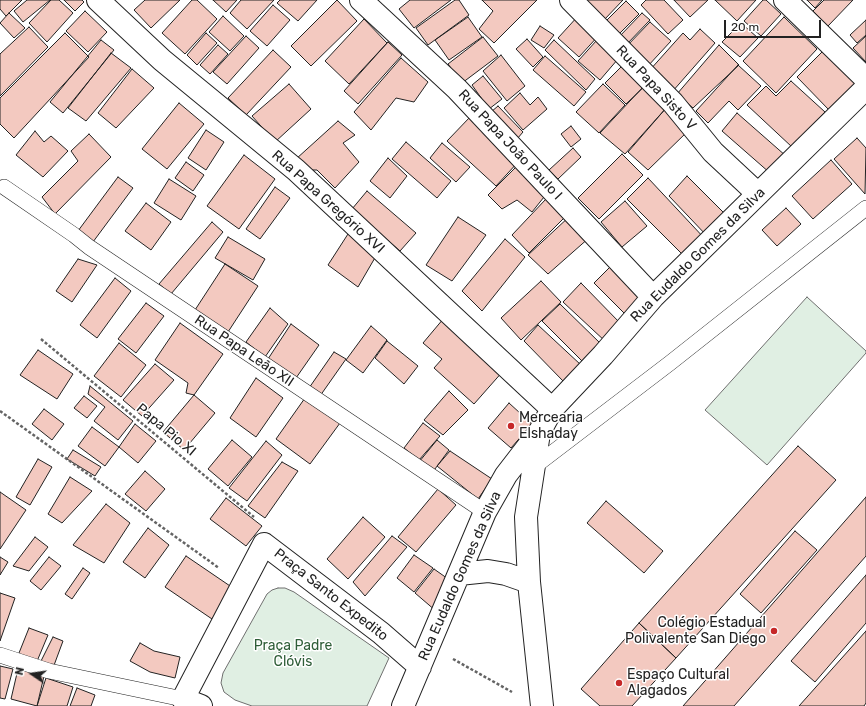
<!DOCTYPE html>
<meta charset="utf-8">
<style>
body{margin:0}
#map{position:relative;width:866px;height:706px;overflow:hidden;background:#fff;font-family:Rubik,sans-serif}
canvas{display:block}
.north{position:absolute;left:12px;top:654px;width:40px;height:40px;-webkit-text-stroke:3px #fff;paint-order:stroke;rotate:283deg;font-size:11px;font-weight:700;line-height:16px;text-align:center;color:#222}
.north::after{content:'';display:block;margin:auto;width:14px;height:18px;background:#222;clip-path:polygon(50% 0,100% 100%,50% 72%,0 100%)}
.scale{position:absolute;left:724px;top:20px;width:97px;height:18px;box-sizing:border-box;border:2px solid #222;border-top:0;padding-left:5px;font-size:12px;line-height:14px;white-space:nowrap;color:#222;-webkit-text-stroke:3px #fff;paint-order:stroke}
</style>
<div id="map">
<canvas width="866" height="706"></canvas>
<div class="north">N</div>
<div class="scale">20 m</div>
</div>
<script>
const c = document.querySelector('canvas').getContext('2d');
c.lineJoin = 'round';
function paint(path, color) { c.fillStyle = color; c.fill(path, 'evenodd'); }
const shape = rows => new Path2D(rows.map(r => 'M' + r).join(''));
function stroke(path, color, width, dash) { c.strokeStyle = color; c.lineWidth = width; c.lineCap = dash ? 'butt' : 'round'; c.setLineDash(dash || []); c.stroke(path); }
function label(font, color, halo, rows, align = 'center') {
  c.font = font + ' Rubik,sans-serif'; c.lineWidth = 3; c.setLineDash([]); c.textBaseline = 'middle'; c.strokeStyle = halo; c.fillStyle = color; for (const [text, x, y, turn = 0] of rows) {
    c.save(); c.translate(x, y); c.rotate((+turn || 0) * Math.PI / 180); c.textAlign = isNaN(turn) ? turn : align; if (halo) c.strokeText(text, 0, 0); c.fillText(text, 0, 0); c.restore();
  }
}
const green = shape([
 [807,297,866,351,866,353,767,465,705,410,807,297],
 [278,588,285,588,294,592,389,658,367,706,252,706,235,700,224,692,221,683,223,673,267,594,272,590,278,588]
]);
const building = shape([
 [0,0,22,0,6,16,0,9,0,0],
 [27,0,50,0,23,22,14,11,27,0],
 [51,0,59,0,73,13,47,42,29,23,51,0],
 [64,0,82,0,84,2,75,11,64,0],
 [145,0,180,0,151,28,134,10,145,0],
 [192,0,197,0,217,19,185,54,162,33,192,0],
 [213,0,237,0,226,12,213,0],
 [241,0,274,0,247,29,230,13,241,0],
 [280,0,317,0,298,21,277,3,280,0],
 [337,0,357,21,311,66,291,46,337,0],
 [410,0,451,0,414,28,399,9,410,0],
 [455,0,459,0,469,15,428,45,416,28,455,0],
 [482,0,537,0,494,43,479,29,493,11,482,0],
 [582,0,623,0,604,20,582,0],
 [646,0,664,0,683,20,668,34,641,5,646,0],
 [674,0,708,0,690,17,674,0],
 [715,0,756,0,737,21,715,0],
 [763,0,766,0,781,14,761,36,744,21,763,0],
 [807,0,822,0,815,8,807,0],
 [824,0,853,0,828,26,813,11,824,0],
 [626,1,639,14,617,36,604,23,626,1],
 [273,5,290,20,267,46,250,31,273,5],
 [85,11,107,32,88,52,66,31,85,11],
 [9,13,25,28,14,38,0,23,9,13],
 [642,13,650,20,626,45,618,38,642,13],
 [579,15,600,34,579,57,558,38,579,15],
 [223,16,244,36,230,51,209,32,223,16],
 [468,17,482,37,449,60,435,40,468,17],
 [784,17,817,49,776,93,743,61,784,17],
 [364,19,387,43,349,84,325,61,364,19],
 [866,20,866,35,857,43,850,35,866,20],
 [650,22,671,41,647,67,625,48,650,22],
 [741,23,758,38,740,57,722,42,741,23],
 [540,26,554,35,544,48,531,40,540,26],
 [29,27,48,47,0,96,0,54,29,27],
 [700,29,715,43,672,92,649,71,683,33,690,40,700,29],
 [65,33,89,57,14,138,0,124,0,98,65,33],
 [206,33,217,43,197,65,187,55,206,33],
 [246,36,259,48,227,84,213,72,246,36],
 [866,36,866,62,853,48,866,36],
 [483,37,498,56,462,83,448,64,483,37],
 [527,39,543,57,533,67,516,49,527,39],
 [101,40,114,50,63,113,50,102,101,40],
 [554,40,595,79,586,90,545,50,554,40],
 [597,40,618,59,600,80,578,61,597,40],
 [388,42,402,55,358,104,344,91,388,42],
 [218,45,228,54,210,74,200,65,218,45],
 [719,45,739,65,693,108,677,94,719,45],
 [273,50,291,67,246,115,228,98,273,50],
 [823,51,856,85,830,111,797,77,823,51],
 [111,53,131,68,86,121,68,108,111,53],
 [501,55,525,86,507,101,483,71,501,55],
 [545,56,586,92,574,106,533,70,545,56],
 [401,58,428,82,414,102,396,98,371,130,354,112,401,58],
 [628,60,649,82,626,104,605,83,628,60],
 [738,65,761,86,738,110,729,101,708,123,696,111,738,65],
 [132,69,154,88,116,128,98,113,132,69],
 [483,76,502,99,489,109,472,85,483,76],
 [791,81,825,112,792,147,747,105,766,86,776,96,791,81],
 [289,84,311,109,275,142,252,116,289,84],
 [603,84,625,105,599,133,576,112,603,84],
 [644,86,667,107,625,154,600,133,644,86],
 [520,93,530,105,538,97,547,109,523,130,504,108,520,93],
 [179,103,204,124,167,169,142,149,179,103],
 [498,106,523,132,517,139,491,112,498,106],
 [667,107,688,131,648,170,628,152,667,107],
 [737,113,786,156,770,173,722,131,737,113],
 [471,116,519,161,496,186,447,141,471,116],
 [338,121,355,135,343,143,359,162,335,188,317,170,304,170,296,159,338,121],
 [571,126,581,139,571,147,561,134,571,126],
 [206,130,224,142,206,170,188,158,206,130],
 [35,131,44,142,51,136,68,151,43,177,16,155,35,131],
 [89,134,111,157,55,214,42,197,78,161,71,151,89,134],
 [857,138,866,148,865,194,834,159,857,138],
 [406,142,451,181,437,198,392,159,406,142],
 [442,143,470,167,456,182,430,158,442,143],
 [573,148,581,157,558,179,549,170,573,148],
 [622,154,643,175,599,219,578,198,622,154],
 [244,155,275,179,239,229,207,206,244,155],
 [388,158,407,176,390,198,370,181,388,158],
 [831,160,852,184,813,219,792,196,831,160],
 [186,162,204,175,193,191,175,178,186,162],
 [517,166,544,197,532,212,517,200,502,209,488,195,517,166],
 [687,176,728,217,708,237,669,196,687,176],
 [118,177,133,188,90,246,75,235,118,177],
 [648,178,706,240,686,258,627,199,648,178],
 [169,179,196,196,181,220,154,203,169,179],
 [275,187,290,198,260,239,246,229,275,187],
 [367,191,416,233,400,251,352,209,367,191],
 [546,199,566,216,529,253,512,235,546,199],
 [625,201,647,226,622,247,601,222,625,201],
 [146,203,171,222,151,250,125,231,146,203],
 [786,208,801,224,777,246,762,230,786,208],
 [570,216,590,237,548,274,528,255,570,216],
 [458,217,486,235,452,281,426,265,458,217],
 [212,222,223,232,171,294,159,284,212,222],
 [348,234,376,256,358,287,328,265,348,234],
 [228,237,265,259,253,280,215,258,228,237],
 [505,239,525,257,482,311,462,291,505,239],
 [78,259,97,265,72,302,56,291,78,259],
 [614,263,648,298,628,317,594,283,614,263],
 [225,264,258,286,228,332,195,310,225,264],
 [115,278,131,291,97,338,80,325,115,278],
 [541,281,561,302,521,340,501,318,541,281],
 [581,283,621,324,606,342,563,302,581,283],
 [146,303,164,316,136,353,118,339,146,303],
 [560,304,601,344,583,362,542,321,560,304],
 [270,308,288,324,265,357,246,342,270,308],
 [444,318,504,370,474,404,434,368,442,359,423,343,444,318],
 [180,323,223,354,194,395,186,393,188,383,155,360,180,323],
 [291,324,319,345,296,378,268,359,291,324],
 [538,325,581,365,564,382,524,341,538,325],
 [371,326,387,340,363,373,346,360,371,326],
 [387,341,418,366,404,384,375,358,387,341],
 [119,343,146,365,121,397,94,376,119,343],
 [38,350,73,374,57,399,20,375,38,350],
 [334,352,346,359,320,396,309,388,334,352],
 [155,364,174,380,142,416,123,400,155,364],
 [256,378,283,398,256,437,230,418,256,378],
 [90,386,133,421,118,440,94,421,105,407,88,394,90,386],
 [449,391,468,410,443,435,424,420,449,391],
 [194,395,215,413,184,450,163,432,194,395],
 [84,396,97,406,87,418,74,408,84,396],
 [305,398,340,423,310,464,276,439,305,398],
 [509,403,532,424,511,448,488,428,509,403],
 [44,409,64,424,52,440,32,424,44,409],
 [423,423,440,436,419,460,404,448,423,423],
 [135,424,156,441,138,463,119,447,135,424],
 [92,427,119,447,105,466,78,446,92,427],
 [232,440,252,457,228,486,208,469,232,440],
 [437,440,449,450,432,473,419,462,437,440],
 [266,441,282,455,247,501,229,488,266,441],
 [798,446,836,480,676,658,639,623,798,446],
 [73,450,101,467,95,476,67,459,73,450],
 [450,451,492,479,478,499,437,466,450,451],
 [38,459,52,467,30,505,16,497,38,459],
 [282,462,298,471,265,518,248,506,282,462],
 [145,471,165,489,146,511,125,494,145,471],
 [70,477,92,491,62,523,48,514,70,477],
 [438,489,456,505,416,552,398,537,438,489],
 [0,492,26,510,0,549,0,492],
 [866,497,866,556,734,706,683,706,866,497],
 [226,498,262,526,246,546,210,519,226,498],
 [606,501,663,551,644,573,587,523,606,501],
 [106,504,130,523,104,563,73,545,106,504],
 [363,517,385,537,348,579,327,559,363,517],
 [148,528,169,545,145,578,123,562,148,528],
 [795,531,817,550,761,613,740,594,795,531],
 [392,536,407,547,365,596,353,582,392,536],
 [35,537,48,547,29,571,13,566,35,537],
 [414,555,433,568,414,592,397,578,414,555],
 [186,556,233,588,212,619,165,587,186,556],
 [0,557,8,562,0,575,0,557],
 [49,557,61,566,41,590,30,581,49,557],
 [83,568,90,573,72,599,65,594,83,568],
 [434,569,451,581,436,611,415,593,434,569],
 [866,575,866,623,815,682,791,661,866,575],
 [0,593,15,598,0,641,0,593],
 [639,623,676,658,632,706,600,706,581,689,639,623],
 [29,628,48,635,35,666,17,658,29,628],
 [866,631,866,703,864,706,799,706,866,631],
 [53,637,63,641,53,668,39,665,53,637],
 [140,643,154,651,180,657,175,678,150,672,130,661,140,643],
 [0,666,13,669,5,699,0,698,0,666],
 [18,669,44,676,37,706,11,699,18,669],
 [46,678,73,687,67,706,37,706,46,678],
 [77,688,95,695,91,706,70,706,77,688]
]);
const path = shape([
 [41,339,254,517],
 [0,411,219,568],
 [453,659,512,692]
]);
const lane = shape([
 [4,187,74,235,89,247,485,512],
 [535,466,670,363,866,208],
 [0,655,49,671,183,699]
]);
const street = shape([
 [98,0,162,60,296,170,552,409],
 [361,0,457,89,653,297],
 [571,0,673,103,713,152,758,194],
 [785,0,866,79],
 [539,433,526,517,529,582,542,706],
 [459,574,488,571,506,574,529,582],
 [201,706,183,699,264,544,381,633,420,667],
 [403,706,485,512,506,475,540,431,552,409,603,355,653,297,866,88]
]);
const markers = [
 [511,426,4,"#c62828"],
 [774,631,4,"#c62828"],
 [619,683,4,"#c62828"]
];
const streetNames = [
 ["Rua Papa Sisto V",656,88,47],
 ["Rua Papa João Paulo I",510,145,47],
 ["Rua Papa Gregório XVI",328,202,42],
 ["Rua Eudaldo Gomes da Silva",698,255,-45],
 ["Rua Papa Leão XII",244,351,34],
 ["Papa Pio XI",166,430,40],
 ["Rua Eudaldo Gomes da Silva",460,576,-66],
 ["Praça Santo Expedito",331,595,38]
];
const poiNames = [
 ["Mercearia",519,418],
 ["Elshaday",519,434],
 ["Colégio Estadual",766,623,"right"],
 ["Polivalente San Diego",766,639,"right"],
 ["Espaço Cultural",627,675],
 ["Alagados",627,691]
];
const parkNames = [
 ["Praça Padre",293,646],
 ["Clóvis",293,662]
];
paint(green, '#e0efe3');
stroke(green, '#6f6f6f', 1);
paint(building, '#f3c9c0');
stroke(building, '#222', 1);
stroke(lane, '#222', 16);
stroke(street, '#222', 24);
stroke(path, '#646464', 2.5, [3, 2]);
stroke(lane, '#fff', 15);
stroke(street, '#fff', 22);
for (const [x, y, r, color] of markers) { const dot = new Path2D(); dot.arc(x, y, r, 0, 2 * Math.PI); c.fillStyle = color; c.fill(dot); stroke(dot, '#fff', 1.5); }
label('14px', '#222', '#fff', streetNames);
label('14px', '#222', '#fff', poiNames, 'left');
label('14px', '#2f5e38', '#fff', parkNames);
</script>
